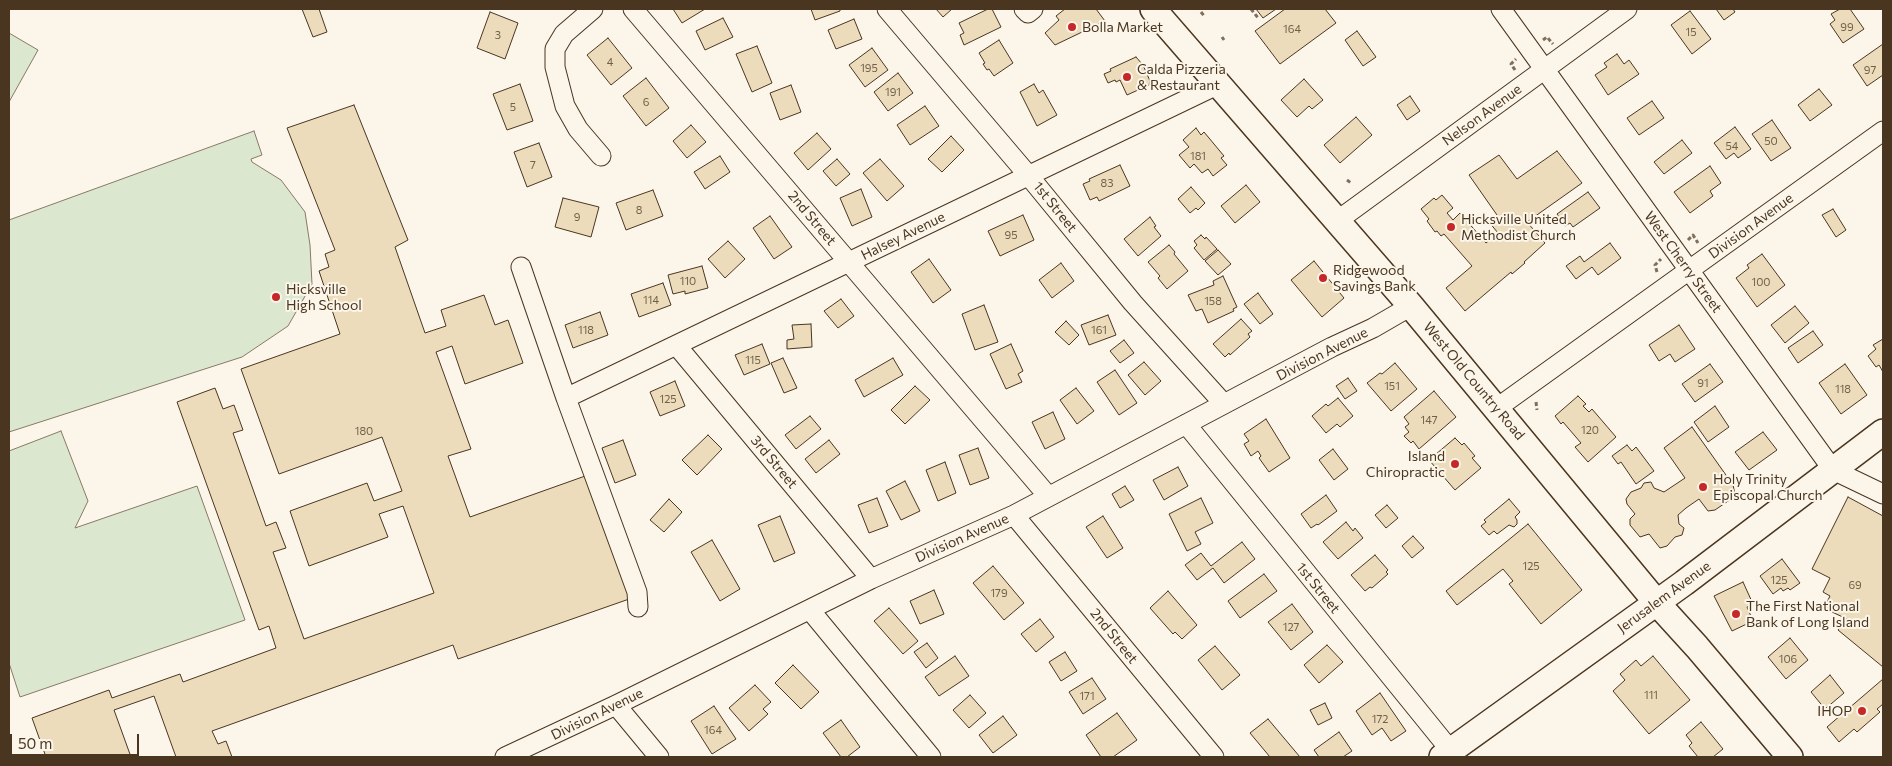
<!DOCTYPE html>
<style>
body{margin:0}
#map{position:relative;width:1892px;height:766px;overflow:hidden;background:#fbf6e9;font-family:Commissioner,sans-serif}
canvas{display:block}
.frame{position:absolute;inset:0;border:10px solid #4a3520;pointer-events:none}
.scale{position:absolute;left:10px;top:734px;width:129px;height:22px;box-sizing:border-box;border:2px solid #4a3520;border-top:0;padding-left:6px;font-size:15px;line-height:18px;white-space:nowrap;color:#4a3520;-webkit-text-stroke:4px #fbf6e9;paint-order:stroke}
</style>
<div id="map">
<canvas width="1892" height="766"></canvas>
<div class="frame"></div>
<div class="scale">50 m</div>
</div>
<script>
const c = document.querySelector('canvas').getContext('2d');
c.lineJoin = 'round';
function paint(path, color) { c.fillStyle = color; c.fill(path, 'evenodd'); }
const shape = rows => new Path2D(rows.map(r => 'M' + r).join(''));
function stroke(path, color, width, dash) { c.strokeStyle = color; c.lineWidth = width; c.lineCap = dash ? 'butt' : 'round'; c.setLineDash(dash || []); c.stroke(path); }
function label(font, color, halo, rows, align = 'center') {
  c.font = font + ' Commissioner,sans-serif'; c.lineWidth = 4; c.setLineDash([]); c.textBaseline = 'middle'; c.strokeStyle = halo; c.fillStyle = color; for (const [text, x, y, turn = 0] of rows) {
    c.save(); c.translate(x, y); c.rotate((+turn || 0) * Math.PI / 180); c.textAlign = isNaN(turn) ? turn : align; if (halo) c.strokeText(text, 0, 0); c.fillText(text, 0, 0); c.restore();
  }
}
const green = shape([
 [9,33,38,50,9,102,9,33],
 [254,131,262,155,251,159,252,162,281,180,305,212,310,245,312,284,288,326,242,357,9,432,9,220,254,131],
 [61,431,88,501,75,528,197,486,245,620,20,697,9,663,9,451,61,431]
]);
const building = shape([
 [302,9,319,9,327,32,313,37,302,9],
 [673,9,705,9,682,23,673,9],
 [811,9,840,9,840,11,815,20,811,9],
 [936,9,952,9,943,17,936,9],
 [988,9,992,9,1001,27,964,45,960,35,964,33,959,23,988,9],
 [1065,9,1096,9,1105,21,1055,45,1045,33,1059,20,1056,16,1065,9],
 [1256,9,1276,9,1263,18,1256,9],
 [1285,9,1325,9,1336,23,1280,64,1255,31,1285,9],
 [1716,9,1733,9,1735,12,1724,20,1716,9],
 [1840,9,1850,9,1864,29,1843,43,1830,24,1835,20,1831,14,1840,9],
 [1690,11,1711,39,1692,54,1671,25,1690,11],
 [490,12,518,23,505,59,477,48,490,12],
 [723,18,733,37,705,50,696,31,723,18],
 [854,19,862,39,836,49,828,30,854,19],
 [1357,31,1376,57,1363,66,1345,40,1357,31],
 [608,38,632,68,611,85,587,55,608,38],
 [999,40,1013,63,994,76,989,69,987,70,983,64,985,63,979,53,999,40],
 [1883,44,1883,75,1867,86,1853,65,1883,44],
 [757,46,772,83,752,92,736,54,757,46],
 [872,48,888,70,865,87,849,65,872,48],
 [1617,54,1624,64,1629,60,1639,74,1608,95,1595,75,1607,67,1604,63,1617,54],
 [1136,57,1143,65,1150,81,1149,85,1127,95,1120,80,1116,82,1115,80,1108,83,1104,74,1111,71,1110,69,1136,57],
 [898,73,913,93,888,111,874,92,898,73],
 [646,78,669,108,646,126,623,96,646,78],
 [1304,79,1323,100,1312,109,1309,106,1297,117,1281,100,1304,79],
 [520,84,533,121,507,130,493,94,520,84],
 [1034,84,1039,93,1043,90,1057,115,1037,126,1020,92,1034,84],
 [791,85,801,112,780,120,770,93,791,85],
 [1819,89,1832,105,1810,121,1798,105,1819,89],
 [1410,96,1420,111,1407,120,1397,105,1410,96],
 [1652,101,1664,118,1639,135,1627,118,1652,101],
 [354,105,408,240,395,247,425,333,446,326,441,310,484,295,495,325,508,320,523,363,465,384,452,346,436,352,471,449,448,456,470,517,588,475,632,598,458,659,453,645,212,731,218,744,226,741,232,757,176,757,154,696,114,710,131,757,46,757,32,718,109,690,112,698,180,674,183,682,276,648,269,626,259,630,177,402,215,388,223,409,234,405,243,430,233,433,266,526,276,522,286,548,273,552,304,639,434,593,403,506,379,514,388,537,309,566,290,511,367,483,374,501,402,491,382,437,279,474,241,369,340,334,319,271,329,267,325,254,335,250,287,128,354,105],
 [925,106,939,126,910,145,897,125,925,106],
 [1356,117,1372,135,1340,163,1324,145,1356,117],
 [1772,120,1791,148,1771,161,1752,134,1772,120],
 [691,125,706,142,687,158,673,141,691,125],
 [1735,127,1751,149,1738,158,1734,153,1726,159,1714,143,1735,127],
 [1196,128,1201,135,1204,132,1224,156,1221,158,1227,165,1213,176,1208,169,1202,173,1194,164,1190,168,1179,155,1189,147,1183,140,1196,128],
 [817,133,831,149,808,170,794,153,817,133],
 [951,136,964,150,942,172,928,159,951,136],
 [1682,140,1692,153,1664,174,1654,162,1682,140],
 [539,143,552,177,527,187,514,152,539,143],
 [1557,151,1582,183,1527,222,1545,243,1524,262,1525,263,1512,274,1511,272,1465,311,1446,288,1472,266,1444,234,1441,236,1437,231,1435,232,1427,221,1429,219,1421,209,1434,198,1436,200,1442,195,1453,208,1447,213,1453,220,1460,213,1486,243,1498,233,1489,222,1497,215,1469,175,1499,155,1517,179,1557,151],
 [720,156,730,172,705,189,694,172,720,156],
 [837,159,850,174,836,186,823,171,837,159],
 [880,159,904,186,887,201,863,173,880,159],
 [1120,165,1130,186,1099,201,1097,197,1090,200,1083,184,1090,181,1089,179,1120,165],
 [1710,166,1721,183,1710,191,1713,196,1690,213,1674,192,1710,166],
 [1246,185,1260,202,1235,223,1221,206,1246,185],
 [1191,187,1205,203,1198,210,1196,208,1190,213,1178,199,1191,187],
 [861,189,872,217,852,226,840,198,861,189],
 [653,190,663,216,626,230,616,203,653,190],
 [1588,192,1600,208,1573,227,1570,223,1565,226,1557,214,1588,192],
 [563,198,599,207,591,237,555,227,563,198],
 [1833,209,1846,230,1836,237,1822,215,1833,209],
 [1023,215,1034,240,1000,256,988,231,1023,215],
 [770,216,792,247,774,259,753,228,770,216],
 [1150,217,1156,226,1154,227,1161,236,1138,256,1124,239,1150,217],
 [1201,235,1205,239,1206,237,1217,249,1204,260,1194,248,1197,245,1194,241,1201,235],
 [728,241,745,259,725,278,708,259,728,241],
 [1610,243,1621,258,1598,275,1592,267,1576,279,1566,266,1580,256,1584,262,1610,243],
 [1169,245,1175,252,1174,254,1188,271,1167,289,1158,278,1160,276,1148,262,1169,245],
 [1218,250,1231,264,1218,275,1205,261,1218,250],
 [1762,254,1785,285,1757,307,1736,278,1749,268,1747,265,1762,254],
 [929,259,951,290,933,303,911,272,929,259],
 [1314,261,1344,298,1322,317,1291,280,1314,261],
 [1061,263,1074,281,1052,298,1039,280,1061,263],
 [702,266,708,288,685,294,685,291,673,294,668,275,702,266],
 [1223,276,1237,307,1233,309,1234,311,1208,323,1202,309,1196,311,1188,295,1214,285,1213,281,1223,276],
 [663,283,671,305,639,317,631,294,663,283],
 [1258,293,1273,314,1260,324,1244,304,1258,293],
 [841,299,854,316,838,328,824,311,841,299],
 [984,305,998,342,975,350,962,314,984,305],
 [1795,306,1809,323,1785,343,1771,325,1795,306],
 [600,312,608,335,573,348,565,325,600,312],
 [1108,315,1116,335,1089,345,1081,325,1108,315],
 [1241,319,1252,331,1248,334,1250,337,1230,355,1229,353,1225,357,1213,344,1241,319],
 [1066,321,1079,335,1069,345,1055,332,1066,321],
 [811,324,812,347,787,349,787,340,794,339,792,325,811,324],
 [1679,325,1695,349,1675,362,1670,354,1659,361,1649,345,1679,325],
 [1813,331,1823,345,1798,363,1788,348,1813,331],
 [1883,339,1883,372,1879,365,1876,367,1868,356,1876,349,1873,345,1883,339],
 [1124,340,1134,353,1120,363,1110,351,1124,340],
 [762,344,770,364,744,375,735,355,762,344],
 [1011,344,1023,371,1018,374,1022,382,1006,389,990,354,1011,344],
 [783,358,797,388,784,393,771,363,783,358],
 [893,358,903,375,864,397,855,380,893,358],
 [1144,362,1161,381,1145,395,1128,375,1144,362],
 [1395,363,1417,389,1391,411,1367,383,1380,373,1382,374,1395,363],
 [1710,364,1723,382,1695,402,1682,384,1710,364],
 [1845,364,1867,395,1841,414,1819,383,1845,364],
 [1115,370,1137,403,1119,415,1097,382,1115,370],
 [1348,378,1357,391,1345,399,1336,386,1348,378],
 [675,381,685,406,660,416,650,392,675,381],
 [915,386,930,400,905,424,891,410,915,386],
 [1076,388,1094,411,1077,424,1060,400,1076,388],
 [1434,391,1456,417,1419,449,1413,441,1411,443,1404,436,1409,432,1405,427,1409,424,1404,417,1434,391],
 [1578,396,1586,404,1583,406,1589,412,1592,409,1616,437,1588,462,1575,447,1581,443,1563,422,1561,424,1555,416,1578,396],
 [1338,398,1353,416,1340,427,1337,424,1326,433,1312,416,1326,404,1328,406,1338,398],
 [1715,406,1729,427,1708,442,1694,422,1715,406],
 [1053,412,1065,439,1045,449,1032,422,1053,412],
 [810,416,821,429,796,449,785,435,810,416],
 [1266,419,1290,458,1269,472,1259,458,1261,456,1258,451,1251,456,1244,444,1249,441,1244,434,1266,419],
 [1692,427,1733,485,1735,494,1731,499,1715,510,1708,511,1699,499,1686,508,1678,515,1679,524,1684,528,1682,535,1675,537,1667,546,1660,548,1649,534,1640,537,1630,525,1630,519,1635,514,1627,504,1626,499,1631,492,1641,488,1644,483,1651,482,1654,488,1664,492,1685,478,1664,448,1692,427],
 [1763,432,1777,450,1749,470,1735,452,1763,432],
 [708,435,722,449,697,475,682,460,708,435],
 [1455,438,1462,445,1464,443,1475,456,1472,458,1481,468,1455,490,1429,460,1455,438],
 [623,440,636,475,615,483,602,448,623,440],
 [829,440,840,454,816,473,805,459,829,440],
 [1627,445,1632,451,1636,447,1654,471,1636,484,1621,462,1618,464,1612,456,1627,445],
 [978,448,989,478,970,485,959,455,978,448],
 [1333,449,1348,469,1334,480,1319,460,1333,449],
 [945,462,956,493,938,501,926,470,945,462],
 [1178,467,1188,486,1164,500,1153,480,1178,467],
 [905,481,920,511,901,520,886,491,905,481],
 [1125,486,1134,500,1120,508,1112,494,1125,486],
 [1326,495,1337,511,1318,525,1317,524,1311,528,1301,514,1326,495],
 [1848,497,1883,516,1883,667,1838,630,1847,619,1832,612,1833,609,1825,606,1830,596,1823,592,1830,578,1812,569,1848,497],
 [877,498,888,526,869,533,858,505,877,498],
 [1201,498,1213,523,1195,532,1201,544,1187,551,1169,514,1201,498],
 [669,499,682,512,664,532,650,520,669,499],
 [1509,499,1520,512,1515,517,1517,520,1517,524,1514,527,1509,525,1497,534,1494,531,1489,535,1481,526,1486,522,1484,520,1509,499],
 [1387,505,1398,518,1386,528,1375,515,1387,505],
 [780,516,795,553,774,562,758,525,780,516],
 [1103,516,1123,548,1107,558,1086,527,1103,516],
 [1346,522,1353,531,1355,528,1363,538,1338,559,1323,542,1346,522],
 [1528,524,1582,590,1541,624,1509,584,1513,581,1503,569,1457,605,1446,591,1528,524],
 [1413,536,1424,548,1412,558,1402,546,1413,536],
 [712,540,740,589,720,601,691,552,712,540],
 [1242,542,1255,559,1224,583,1213,568,1197,580,1185,565,1201,553,1211,566,1242,542],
 [1375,555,1388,570,1386,572,1388,574,1372,588,1370,587,1365,591,1351,575,1375,555],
 [1782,559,1800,583,1790,590,1788,588,1783,591,1781,588,1773,594,1760,576,1782,559],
 [993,566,1024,603,1004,620,973,583,993,566],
 [1264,574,1277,591,1240,618,1228,601,1264,574],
 [1743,582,1753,604,1747,607,1753,621,1732,631,1714,596,1743,582],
 [934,590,944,614,920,624,910,601,934,590],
 [1168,591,1197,625,1182,639,1175,632,1173,634,1150,608,1168,591],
 [1292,604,1313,632,1291,650,1268,622,1292,604],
 [889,608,918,641,903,654,874,621,889,608],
 [1040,619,1054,637,1036,652,1021,634,1040,619],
 [1790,638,1808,660,1786,679,1768,657,1790,638],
 [927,643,938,658,926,668,914,652,927,643],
 [1327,645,1343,662,1319,683,1304,665,1327,645],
 [1215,646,1240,675,1222,690,1198,660,1215,646],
 [1065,652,1077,671,1061,681,1049,662,1065,652],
 [955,656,969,676,939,696,925,677,955,656],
 [1653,656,1690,700,1649,734,1613,691,1625,680,1620,674,1636,660,1641,666,1653,656],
 [793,665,819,692,801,709,775,683,793,665],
 [1830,675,1844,693,1825,709,1811,692,1830,675],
 [1092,678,1106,699,1083,714,1069,692,1092,678],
 [1883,679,1883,704,1877,709,1880,712,1857,732,1854,729,1839,742,1827,727,1883,679],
 [755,685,771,702,763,709,768,714,749,731,729,708,755,685],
 [1380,693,1406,731,1391,741,1382,728,1372,735,1356,711,1380,693],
 [970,695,986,713,969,728,953,710,970,695],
 [1325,703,1332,718,1318,725,1310,710,1325,703],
 [714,706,736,739,712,754,691,721,714,706],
 [1117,713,1137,740,1113,757,1101,757,1086,735,1117,713],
 [1003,716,1017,735,993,753,979,735,1003,716],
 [1268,719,1300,757,1270,757,1250,733,1268,719],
 [841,720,860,747,847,757,841,757,823,733,841,720],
 [1701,722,1723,749,1713,757,1698,757,1689,746,1692,743,1686,735,1701,722],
 [1339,732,1352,751,1343,757,1319,757,1314,750,1339,732]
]);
const path = shape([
 [1251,9,1259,19],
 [1201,12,1205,17],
 [1222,37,1224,40],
 [1543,40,1547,37,1553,44],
 [1515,70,1511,64,1516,59],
 [1347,180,1351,183],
 [1688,240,1693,235,1698,243],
 [1657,272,1655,265,1661,259],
 [1536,402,1537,410]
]);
const minor = shape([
 [593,9,564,34,555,49,555,67,565,106,578,129,601,156],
 [633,9,1048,496],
 [887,9,1028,175,1133,303,1224,404],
 [1024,9,1028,13,1033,9],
 [1501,9,1833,470,1883,494],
 [1337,221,1627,9],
 [521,267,566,398],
 [677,346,871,579],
 [1497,408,1883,131],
 [1186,424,1451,751],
 [1014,515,1214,757],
 [638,607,637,592,566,398,1219,84],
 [810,610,931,757],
 [616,705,659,757],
 [505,757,616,705,871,579,1014,515,1332,347,1373,328,1411,306]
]);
const major = shape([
 [1153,9,1411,306,1657,603,1697,647,1790,757],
 [1442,757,1684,583,1883,432]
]);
const markers = [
 [1072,27,5,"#c62828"],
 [1127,77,5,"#c62828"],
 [1451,227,5,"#c62828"],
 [1323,278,5,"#c62828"],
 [276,297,5,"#c62828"],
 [1455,464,5,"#c62828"],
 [1703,487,5,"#c62828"],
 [1736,614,5,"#c62828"],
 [1862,711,5,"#c62828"]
];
const numberNames = [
 ["99",1847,27],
 ["164",1292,29],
 ["15",1691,32],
 ["3",498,35],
 ["4",610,62],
 ["195",869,68],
 ["97",1870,70],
 ["191",893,92],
 ["6",646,102],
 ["5",513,107],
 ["50",1771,141],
 ["54",1732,146],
 ["181",1198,156],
 ["7",533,165],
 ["83",1107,183],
 ["8",639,210],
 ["9",577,217],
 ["95",1011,235],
 ["110",688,281],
 ["100",1761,282],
 ["114",651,300],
 ["158",1213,301],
 ["118",586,330],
 ["161",1099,330],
 ["115",753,360],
 ["91",1703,383],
 ["151",1392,386],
 ["118",1843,389],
 ["125",668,399],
 ["147",1429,420],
 ["120",1590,430],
 ["180",364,431],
 ["125",1531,566],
 ["125",1779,580],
 ["69",1855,585],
 ["179",999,593],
 ["127",1291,627],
 ["106",1788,659],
 ["111",1651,695],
 ["171",1087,696],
 ["172",1380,719],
 ["164",713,730]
];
const poiNames = [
 ["Bolla Market",1082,27],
 ["Calda Pizzeria",1137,69],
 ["& Restaurant",1137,85],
 ["Hicksville United",1461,219],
 ["Methodist Church",1461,235],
 ["Ridgewood",1333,270],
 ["Savings Bank",1333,286],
 ["Hicksville",286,289],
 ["High School",286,305],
 ["Island",1445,456,"right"],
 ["Chiropractic",1445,472,"right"],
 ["Holy Trinity",1713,479],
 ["Episcopal Church",1713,495],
 ["The First National",1746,606],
 ["Bank of Long Island",1746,622],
 ["IHOP",1852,711,"right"]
];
const streetNames = [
 ["Nelson Avenue",1482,115,-36],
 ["1st Street",1055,207,51],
 ["2nd Street",812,218,50],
 ["Division Avenue",1751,226,-36],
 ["Halsey Avenue",903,236,-26],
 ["West Cherry Street",1683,262,54],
 ["Division Avenue",1322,354,-27],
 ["West Old Country Road",1474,381,50],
 ["3rd Street",774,462,50],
 ["Division Avenue",962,538,-24],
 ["1st Street",1318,588,51],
 ["Jerusalem Avenue",1664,597,-36],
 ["2nd Street",1114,636,51],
 ["Division Avenue",597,714,-26]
];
paint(green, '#dce7d0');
stroke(green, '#887966', 1);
paint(building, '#ecdcbc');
stroke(building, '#4a3520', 1);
stroke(minor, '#4a3520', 21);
stroke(major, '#4a3520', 28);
stroke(path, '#7f6f5c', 3, [4, 2.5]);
stroke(minor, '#fbf6e9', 19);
stroke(major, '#fbf6e9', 25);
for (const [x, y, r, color] of markers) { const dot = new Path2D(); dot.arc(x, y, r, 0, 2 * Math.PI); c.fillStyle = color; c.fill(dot); stroke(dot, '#fbf6e9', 2); }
label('11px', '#725f47', null, numberNames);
label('14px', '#4a3520', '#fbf6e9', poiNames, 'left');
label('14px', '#4a3520', '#fbf6e9', streetNames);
</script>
